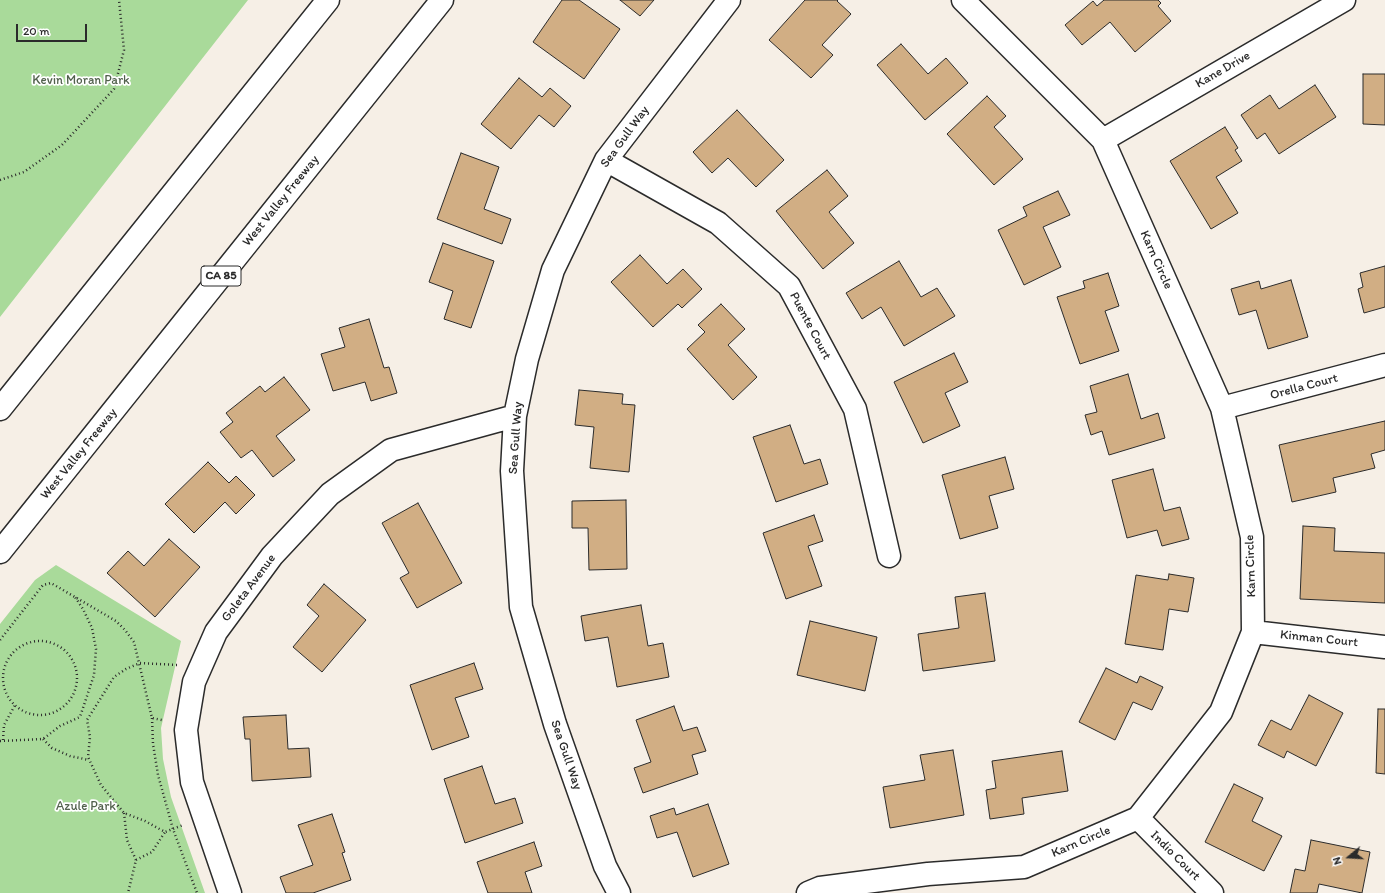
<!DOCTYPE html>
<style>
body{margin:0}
#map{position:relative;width:1385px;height:893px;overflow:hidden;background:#f6efe6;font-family:Itim,sans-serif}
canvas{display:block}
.north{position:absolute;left:1329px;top:837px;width:40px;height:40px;-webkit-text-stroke:3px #fff;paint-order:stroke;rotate:252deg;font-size:11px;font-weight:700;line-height:16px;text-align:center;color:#2b2b2b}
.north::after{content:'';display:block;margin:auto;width:14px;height:18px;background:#2b2b2b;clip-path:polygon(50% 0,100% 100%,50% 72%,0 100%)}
.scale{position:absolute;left:16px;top:24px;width:71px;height:18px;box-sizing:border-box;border:2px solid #2b2b2b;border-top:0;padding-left:5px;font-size:12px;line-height:14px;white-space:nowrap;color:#2b2b2b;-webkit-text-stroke:3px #fff;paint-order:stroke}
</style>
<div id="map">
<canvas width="1385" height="893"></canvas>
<div class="north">N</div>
<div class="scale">20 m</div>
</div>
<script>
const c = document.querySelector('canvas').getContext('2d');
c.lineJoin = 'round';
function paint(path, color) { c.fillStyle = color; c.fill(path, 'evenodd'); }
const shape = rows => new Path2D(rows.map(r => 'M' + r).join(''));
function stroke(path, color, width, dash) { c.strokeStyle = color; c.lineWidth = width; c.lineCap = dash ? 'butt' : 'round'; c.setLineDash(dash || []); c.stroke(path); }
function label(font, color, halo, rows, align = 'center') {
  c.font = font + ' Itim,sans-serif'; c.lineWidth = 3.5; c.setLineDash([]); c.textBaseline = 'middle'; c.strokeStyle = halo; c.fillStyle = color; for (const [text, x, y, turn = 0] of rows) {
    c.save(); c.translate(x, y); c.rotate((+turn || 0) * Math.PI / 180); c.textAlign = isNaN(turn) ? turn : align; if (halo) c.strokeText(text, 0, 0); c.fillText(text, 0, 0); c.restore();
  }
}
const green = shape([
 [0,0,248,0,0,317],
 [56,565,181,641,161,728,163,759,171,797,205,893,0,893,0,624,35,580]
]);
const building = shape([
 [562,0,579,0,620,29,584,79,533,42,562,0],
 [620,0,654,0,640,16,620,0],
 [805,0,838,0,837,1,851,14,822,45,833,55,811,78,769,40,805,0],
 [1104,0,1158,0,1161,3,1158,6,1171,21,1135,52,1110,22,1082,45,1065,25,1093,1,1097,6,1104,0],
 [901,44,928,74,946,58,968,83,925,120,877,65,901,44],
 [1363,74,1385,74,1385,125,1363,124,1363,74],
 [519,78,542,97,550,88,571,106,554,127,539,115,511,149,481,124,519,78],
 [1315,85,1336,117,1279,154,1265,133,1257,139,1241,115,1270,95,1279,109,1315,85],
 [987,96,1006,116,994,127,1023,159,994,185,947,134,987,96],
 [737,110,784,160,756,187,728,158,712,173,693,152,737,110],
 [1225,127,1238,148,1235,150,1242,161,1216,177,1238,213,1211,229,1170,161,1225,127],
 [461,153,499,167,484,209,511,219,502,244,437,219,461,153],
 [827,170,848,196,829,212,854,243,823,269,776,211,827,170],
 [1058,191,1070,215,1043,227,1061,267,1024,285,998,230,1027,216,1023,207,1058,191],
 [443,243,494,261,471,328,444,319,453,291,429,282,443,243],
 [640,255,667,284,683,269,702,289,682,308,678,304,653,327,611,282,640,255],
 [899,261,921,297,937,288,955,316,904,346,881,307,862,319,846,293,899,261],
 [1385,266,1385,307,1364,313,1358,289,1363,287,1360,273,1385,266],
 [1108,273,1119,306,1105,311,1119,351,1080,364,1057,297,1085,288,1083,281,1108,273],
 [1291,280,1308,337,1268,349,1256,310,1239,315,1231,289,1259,281,1261,289,1291,280],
 [721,304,745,329,728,345,757,377,733,400,687,349,705,332,698,325,721,304],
 [369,319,384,368,389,367,397,393,371,401,365,382,333,391,321,354,345,347,339,328,369,319],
 [954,353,968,382,945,393,960,426,923,443,894,382,954,353],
 [1128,374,1141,419,1158,413,1165,438,1109,455,1102,431,1091,435,1085,415,1097,412,1090,386,1128,374],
 [284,377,310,410,276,436,295,460,273,477,252,450,241,458,220,432,233,422,226,413,260,386,265,392,284,377],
 [579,390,623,394,622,404,635,405,629,472,590,468,594,427,575,425,579,390],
 [1385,421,1385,450,1371,454,1375,468,1333,478,1336,492,1292,502,1279,445,1385,421],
 [790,425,804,464,820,459,828,484,776,502,753,437,790,425],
 [1005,457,1014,489,989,496,998,528,960,539,942,475,1005,457],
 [208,462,229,483,236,476,255,495,236,514,225,502,194,533,165,504,208,462],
 [1153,469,1164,511,1180,507,1189,539,1162,546,1157,530,1127,538,1112,480,1153,469],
 [626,500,627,569,589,570,588,528,572,528,572,501,626,500],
 [418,503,462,583,417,608,400,578,409,573,382,523,418,503],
 [814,515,823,541,808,546,822,586,786,599,763,533,814,515],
 [1303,526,1335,528,1334,551,1385,553,1385,603,1300,599,1303,526],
 [169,539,200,567,155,617,107,573,128,551,144,566,169,539],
 [1169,574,1194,578,1188,612,1169,609,1163,650,1125,644,1136,575,1168,580,1169,574],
 [324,584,366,620,322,672,293,647,319,616,307,605,324,584],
 [985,593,995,661,923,671,918,634,959,628,955,597,985,593],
 [641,605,648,646,663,643,669,677,617,687,608,637,585,641,581,616,641,605],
 [810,621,877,637,865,691,797,675,810,621],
 [474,663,483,689,455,698,469,737,432,750,410,685,474,663],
 [1106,668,1137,683,1140,676,1163,687,1152,710,1133,702,1115,740,1079,722,1106,668],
 [1309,695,1343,713,1316,766,1287,751,1284,758,1258,745,1271,720,1291,730,1309,695],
 [674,706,683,731,697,727,706,751,692,755,698,774,643,793,634,768,651,762,636,720,674,706],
 [1378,709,1385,709,1385,774,1376,773,1378,709],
 [286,715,288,749,309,748,311,777,252,781,250,739,245,739,243,717,286,715],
 [953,750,964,815,890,828,883,787,925,780,920,755,953,750],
 [1062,751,1068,791,1022,798,1024,814,990,819,986,790,996,788,992,761,1062,751],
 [482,766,495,804,515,798,523,823,465,843,444,779,482,766],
 [1234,784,1263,798,1252,821,1282,836,1264,871,1205,842,1234,784],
 [708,804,729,864,693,877,677,832,657,838,650,816,674,808,676,815,708,804],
 [332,814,345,852,342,853,351,880,313,893,286,893,280,877,313,865,298,825,332,814],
 [1311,840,1370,852,1362,893,1319,884,1317,893,1290,893,1295,869,1305,871,1311,840],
 [534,842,542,866,525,872,532,893,488,893,477,862,534,842]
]);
const path = shape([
 [0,180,24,172,62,145,114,89,124,50,119,0],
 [0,640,43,585,51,583,116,621,125,630,134,642,152,718,162,720],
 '3 678a37 37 0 1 1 74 0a37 37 0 1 1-74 0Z',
 [177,665,140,663,126,669,114,677,87,720,90,737,88,757,101,785,124,813,145,821,165,832,183,825],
 [152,718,153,744,158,775,173,829,197,893],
 [43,739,52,748,70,756,89,760],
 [3,740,4,725,15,705],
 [0,741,43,739,60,726,80,717,94,675,96,649,92,628,83,609,75,597],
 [124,813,127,840,136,860,128,893],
 [136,860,152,852,165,832]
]);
const minor = shape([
 [1103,140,1344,0],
 [606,160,718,223,789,286,855,409,889,556],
 [1222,408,1385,365],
 [1253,632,1385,647],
 [1138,818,1212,893],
 [230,893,192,782,186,730,194,682,216,632,272,556,330,494,391,450,515,416],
 [619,893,605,866,555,724,521,607,512,471,515,416,527,359,553,270,606,160,729,0],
 [808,893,820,888,928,874,1024,867,1138,818,1221,712,1253,632,1252,537,1222,408,1103,140,963,0]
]);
const highway = shape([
 [0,409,328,0],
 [0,552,442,0]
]);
const shields = [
 [221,276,40]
];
const shieldNames = [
 ["CA 85",221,276]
];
const streetNames = [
 ["Kane Drive",1223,70,-30],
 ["Sea Gull Way",625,137,-54],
 ["West Valley Freeway",281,201,-51],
 ["Karn Circle",1156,260,66],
 ["Puente Court",810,326,62],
 ["Orella Court",1304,387,-15],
 ["Sea Gull Way",516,438,-86],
 ["West Valley Freeway",79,454,-51],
 ["Karn Circle",1251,566,-92],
 ["Goleta Avenue",249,588,-53],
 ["Kinman Court",1319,639,6],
 ["Sea Gull Way",566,755,71],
 ["Karn Circle",1081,842,-23],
 ["Indio Court",1175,856,45]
];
const parkNames = [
 ["Kevin Moran Park",81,81],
 ["Azule Park",86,807]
];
paint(green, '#a9da9a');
paint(building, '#d1ae84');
stroke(building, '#2b2b2b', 1);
stroke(minor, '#2b2b2b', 25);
stroke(highway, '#2b2b2b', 25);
stroke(path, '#2b2b2b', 2.5, [1, 3]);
stroke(minor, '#fff', 22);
stroke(highway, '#fff', 22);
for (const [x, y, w] of shields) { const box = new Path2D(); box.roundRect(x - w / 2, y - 10, w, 20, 3); c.fillStyle = '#fff'; c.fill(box); stroke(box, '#2b2b2b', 1); }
label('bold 12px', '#2b2b2b', null, shieldNames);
label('13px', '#2b2b2b', '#fff', streetNames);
label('13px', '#51604c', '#fff', parkNames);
</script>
